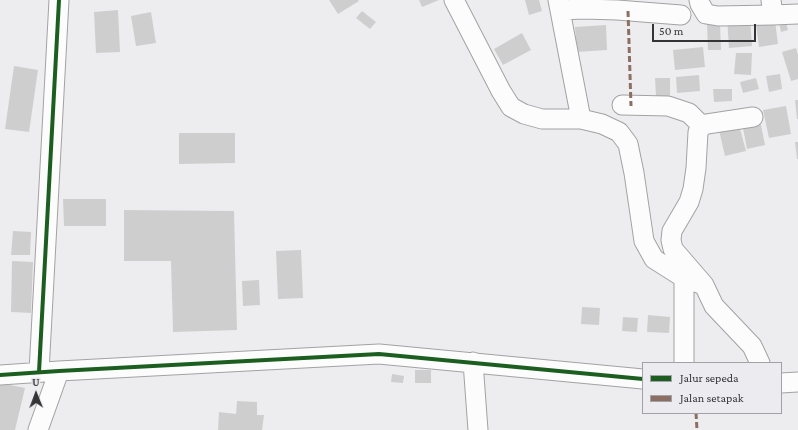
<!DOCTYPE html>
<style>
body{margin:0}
#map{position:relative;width:798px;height:430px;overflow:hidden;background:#ededef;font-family:"Crimson Pro",serif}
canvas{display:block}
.legend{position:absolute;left:642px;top:362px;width:140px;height:52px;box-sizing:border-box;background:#ececf0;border:1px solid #a2a2a6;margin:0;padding:5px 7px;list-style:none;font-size:12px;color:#343436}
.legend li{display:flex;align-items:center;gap:8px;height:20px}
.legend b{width:20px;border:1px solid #a2a2a6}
.north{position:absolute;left:16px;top:374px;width:40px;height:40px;-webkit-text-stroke:3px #ececf0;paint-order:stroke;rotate:359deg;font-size:11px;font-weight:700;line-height:16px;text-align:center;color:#343436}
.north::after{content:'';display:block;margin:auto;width:14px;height:18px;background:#343436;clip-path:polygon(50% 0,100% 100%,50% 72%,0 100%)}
.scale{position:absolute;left:652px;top:24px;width:104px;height:18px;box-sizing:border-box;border:2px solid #343436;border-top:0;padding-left:5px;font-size:12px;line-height:14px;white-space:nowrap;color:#343436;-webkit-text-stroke:3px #ececf0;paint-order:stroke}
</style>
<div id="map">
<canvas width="798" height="430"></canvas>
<ul class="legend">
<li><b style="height:5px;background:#1b5e20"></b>Jalur sepeda</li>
<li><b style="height:5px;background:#8d6e63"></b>Jalan setapak</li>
</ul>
<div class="north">U</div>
<div class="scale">50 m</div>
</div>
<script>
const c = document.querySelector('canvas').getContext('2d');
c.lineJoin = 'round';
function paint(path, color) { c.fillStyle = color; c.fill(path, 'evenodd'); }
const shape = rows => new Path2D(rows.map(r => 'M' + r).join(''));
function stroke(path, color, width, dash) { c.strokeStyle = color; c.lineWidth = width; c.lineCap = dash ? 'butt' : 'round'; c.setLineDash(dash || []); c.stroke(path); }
const building = shape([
 [329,0,358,0,359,1,338,14],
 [419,0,439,0,422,7],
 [525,0,539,0,542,11,529,15],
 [118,10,120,52,96,53,94,12],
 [362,11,376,22,370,29,356,18],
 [151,12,156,43,136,46,131,16],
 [784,15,788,30,781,32,778,17],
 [750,16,752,46,729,48,727,18],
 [775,21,778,44,759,47,756,24],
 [707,23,720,23,721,50,708,50],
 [606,25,607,50,577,52,575,27],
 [522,33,531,50,503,65,494,49],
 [703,47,705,67,675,70,673,50],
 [796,48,798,55,798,79,791,81,782,52],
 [736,53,752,53,751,75,734,74],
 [14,66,38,70,29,132,5,129],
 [780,74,782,89,769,92,766,76],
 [699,75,700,91,677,93,676,77],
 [655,78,670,78,670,96,656,96],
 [756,78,759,89,743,93,740,82],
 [713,89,732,89,732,101,714,102],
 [795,100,798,100,798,119,797,119],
 [786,106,791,134,769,138,763,110],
 [760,120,765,145,747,149,742,123],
 [738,121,746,151,725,156,718,126],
 [179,133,235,133,235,163,179,164],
 [795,142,798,142,798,159,797,159],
 [63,199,106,199,106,226,64,226],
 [124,210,234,211,237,330,173,332,171,261,124,261],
 [13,231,31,232,30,255,11,255],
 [301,250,303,298,278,299,276,251],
 [12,261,33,262,31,313,11,312],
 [259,280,260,305,243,306,242,281],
 [582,307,600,308,599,325,581,324],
 [648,315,670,317,669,333,647,332],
 [623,317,638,318,637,332,622,331],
 [415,370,431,370,431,383,415,383],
 [392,374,404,376,403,383,391,382],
 [0,383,25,388,15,430,0,430],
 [237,401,257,402,257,415,264,415,262,430,218,430,219,412,236,414]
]);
const minor = shape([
 [454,0,501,91,511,107,524,114,542,119,581,119],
 [558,0,581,119,602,124,619,132,628,144,634,173,644,241,654,259,684,278,704,285],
 [699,0,700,4,706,14,718,16,773,15],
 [771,0,773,15,798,14],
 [560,10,583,9,617,10,681,15],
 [622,105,668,106,689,113,702,126],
 [753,117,707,124,702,126,698,132,696,168,693,189,689,202,672,231,671,240,673,249,704,285,714,306,752,346,760,363],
 [684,278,684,363],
 [473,362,478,430],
 [39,372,59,0],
 [0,375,59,371,379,354,643,379],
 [781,383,798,382],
 [38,430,59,371]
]);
const quiet = shape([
 [628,11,631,106],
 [696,413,697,430]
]);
const cycleway = shape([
 [39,372,59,0],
 [0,375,59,371,379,354,643,379]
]);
paint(building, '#cfcecf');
stroke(minor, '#a2a2a4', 21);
stroke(minor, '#fcfcfd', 19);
stroke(quiet, '#8d6e63', 3, [6, 3]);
stroke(cycleway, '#1b5e20', 4);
</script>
